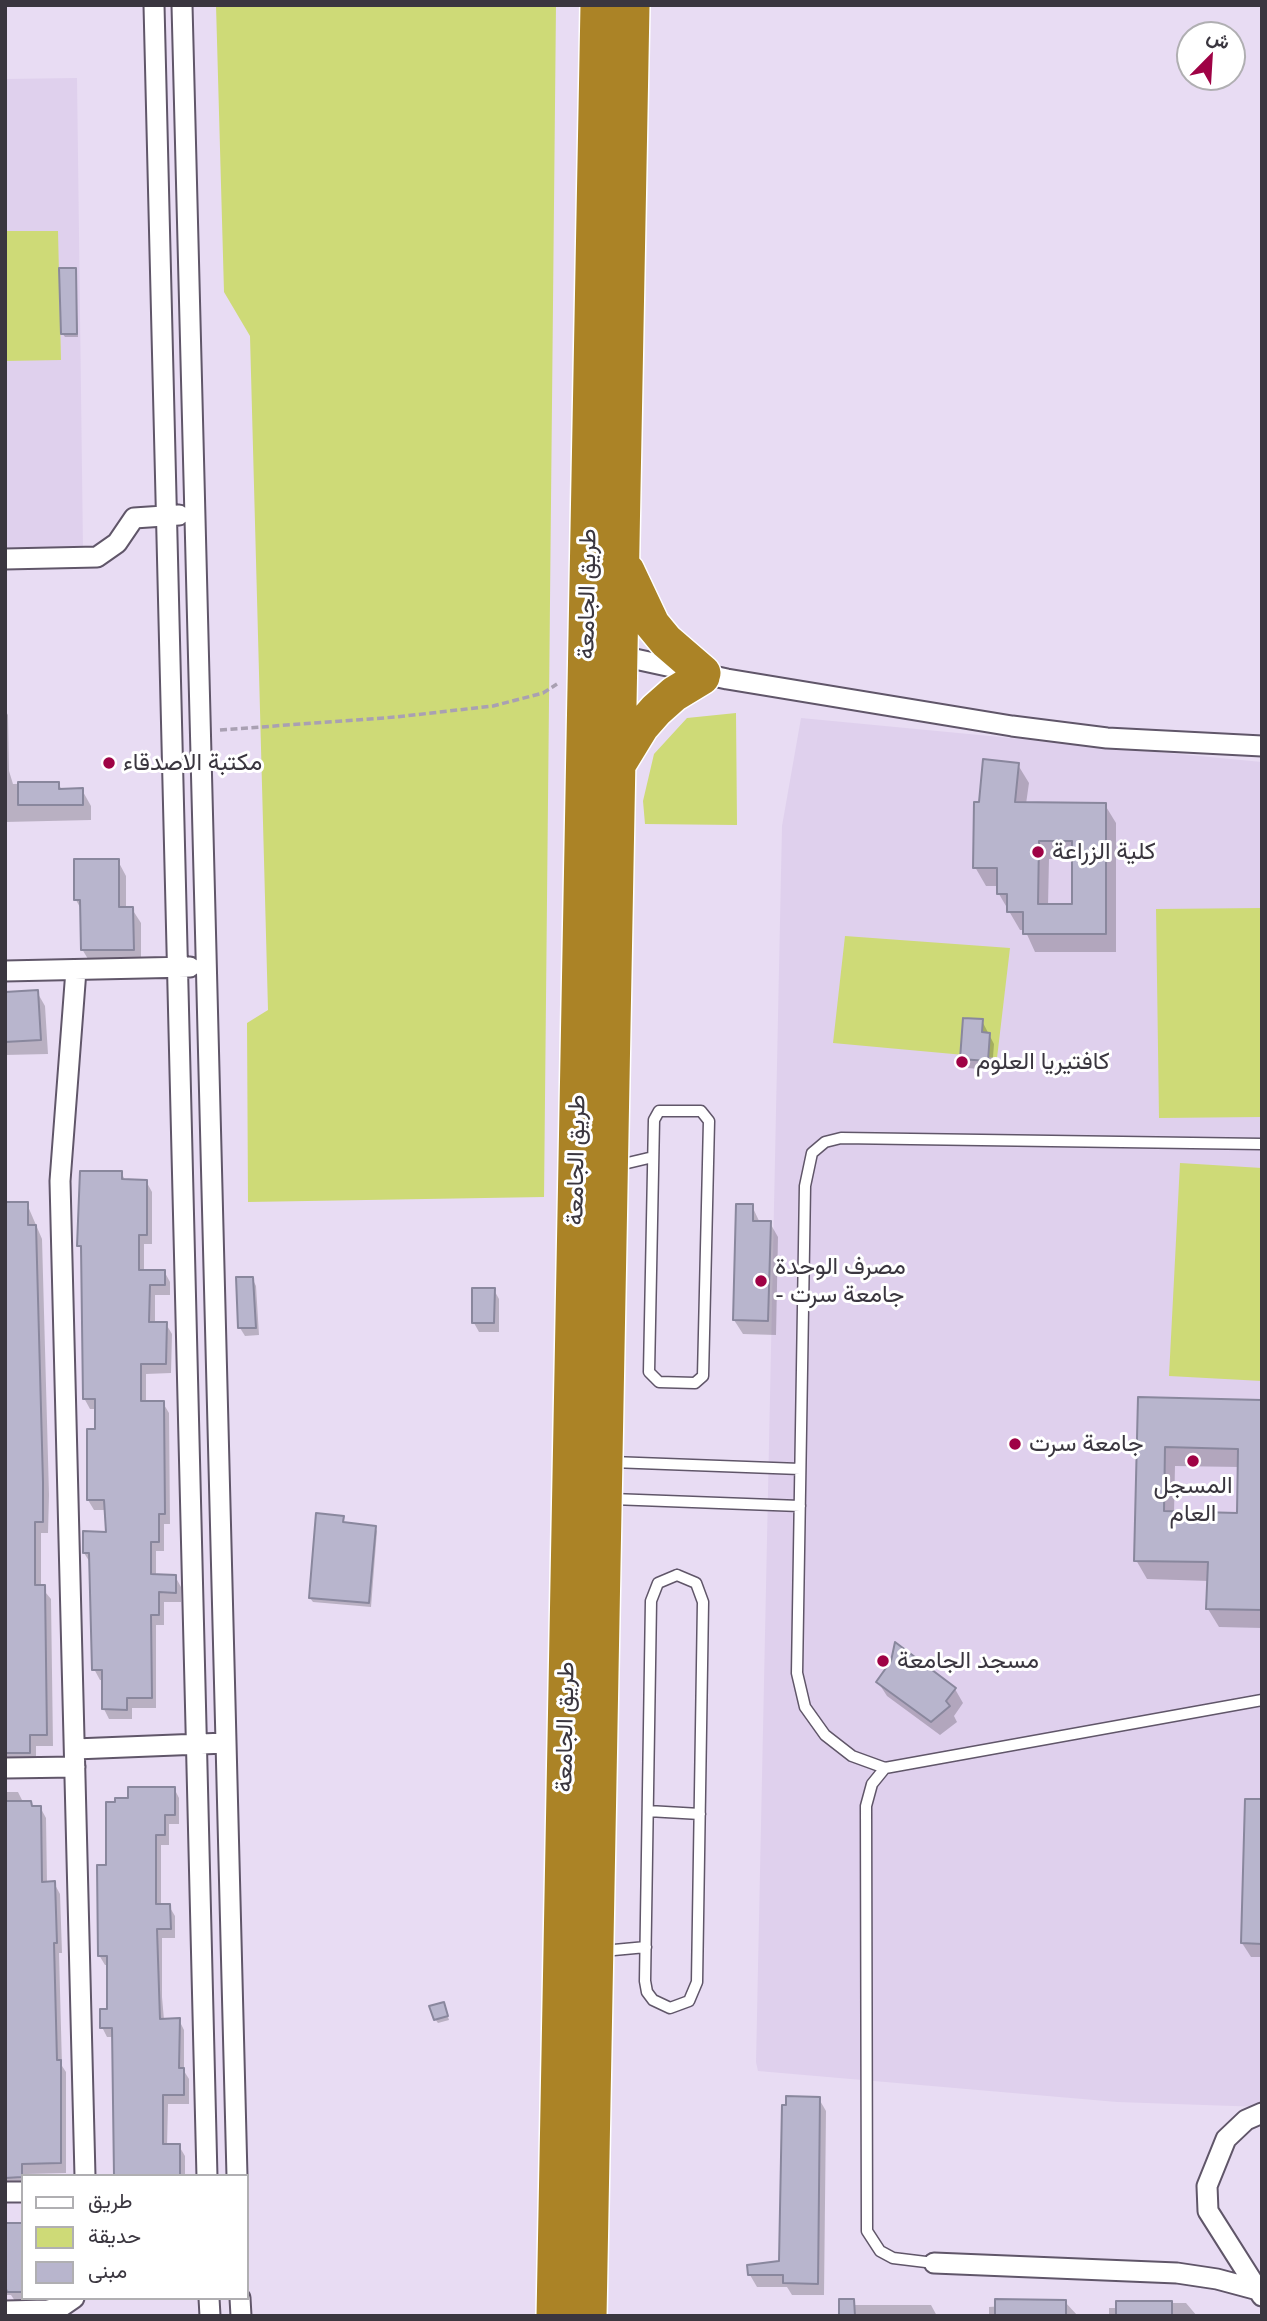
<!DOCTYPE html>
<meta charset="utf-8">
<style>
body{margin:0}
#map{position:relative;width:1267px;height:2321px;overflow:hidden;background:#e8dcf3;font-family:"Public Sans",Vazirmatn,sans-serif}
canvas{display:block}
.frame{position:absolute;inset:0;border:7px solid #3a363f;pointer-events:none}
.legend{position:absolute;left:21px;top:2174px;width:228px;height:126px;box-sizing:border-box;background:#fff;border:2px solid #b0afb2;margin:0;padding:9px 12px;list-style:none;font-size:21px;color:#3a363f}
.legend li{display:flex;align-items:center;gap:14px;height:35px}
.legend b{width:35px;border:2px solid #b0afb2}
.north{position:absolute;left:1176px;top:21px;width:70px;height:70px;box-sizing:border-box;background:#fff;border:2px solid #b0afb2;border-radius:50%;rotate:24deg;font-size:19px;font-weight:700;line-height:28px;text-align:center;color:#3a363f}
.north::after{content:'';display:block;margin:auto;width:24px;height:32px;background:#9f0245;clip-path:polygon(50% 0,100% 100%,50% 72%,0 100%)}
</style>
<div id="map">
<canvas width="1267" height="2321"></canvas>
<div class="frame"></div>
<ul class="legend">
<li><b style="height:9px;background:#fff"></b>طريق</li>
<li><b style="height:19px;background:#ceda77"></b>حديقة</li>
<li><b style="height:19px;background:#b8b5cd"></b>مبنى</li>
</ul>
<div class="north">ش</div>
</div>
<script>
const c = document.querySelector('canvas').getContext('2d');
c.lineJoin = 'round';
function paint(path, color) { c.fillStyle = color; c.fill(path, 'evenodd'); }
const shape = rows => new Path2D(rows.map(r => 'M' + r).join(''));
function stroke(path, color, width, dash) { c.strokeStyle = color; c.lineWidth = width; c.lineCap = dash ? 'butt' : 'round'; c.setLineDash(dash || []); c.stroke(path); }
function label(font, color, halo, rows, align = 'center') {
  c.font = font + ' "Public Sans",Vazirmatn,sans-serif'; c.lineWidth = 6; c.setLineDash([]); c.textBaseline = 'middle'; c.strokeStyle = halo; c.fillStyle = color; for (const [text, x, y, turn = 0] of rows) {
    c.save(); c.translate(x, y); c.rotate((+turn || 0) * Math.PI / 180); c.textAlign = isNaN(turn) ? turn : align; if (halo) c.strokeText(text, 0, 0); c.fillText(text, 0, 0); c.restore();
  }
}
const built = shape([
 [77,78,83,549,5,550,5,79],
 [801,718,1262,762,1262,2107,1117,2102,758,2071,756,2062,782,826]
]);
const green = shape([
 [216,5,556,5,544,1197,248,1202,247,1023,268,1010,250,336,224,292],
 [5,231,58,231,61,360,5,361],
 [736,713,737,825,645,824,643,801,654,754,687,718],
 [1262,908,1262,1117,1159,1118,1156,909],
 [845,936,1010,948,997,1058,833,1043],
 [1180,1163,1262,1168,1262,1381,1169,1376]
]);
const shadow = shape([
 [75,269,78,337,65,337,62,333],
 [5,710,8,715,9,771,13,784,58,783,62,790,82,790,91,806,91,820,5,822],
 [1018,765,1029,783,1026,804,1105,805,1116,823,1116,952,1035,952,1025,930,1020,930,999,894,999,886,986,886,975,867,980,804],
 [1049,859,1074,859,1074,906,1048,906],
 [118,861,126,876,126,909,132,909,141,923,141,964,91,964,82,949,82,911,76,900],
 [37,992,45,1006,48,1054,5,1055,5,993],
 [982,1021,994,1044,992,1070,967,1068,962,1059],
 [121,1173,126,1181,146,1181,152,1192,152,1244,144,1244,144,1271,164,1271,170,1282,170,1295,155,1295,155,1324,166,1324,172,1334,171,1373,146,1374,146,1403,163,1403,169,1413,170,1524,164,1524,164,1551,156,1551,156,1576,175,1576,181,1587,181,1602,164,1602,164,1625,156,1625,156,1708,132,1708,132,1719,109,1719,104,1709,104,1680,100,1680,94,1669,91,1564,84,1553,108,1533,107,1510,94,1510,88,1500,96,1409,90,1409,84,1398,83,1252,79,1246],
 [5,1204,27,1204,42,1239,49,1495,48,1533,41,1533,41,1587,51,1599,53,1746,36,1746,36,1765,5,1765],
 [752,1206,760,1223,770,1223,778,1237,776,1335,743,1334,734,1320],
 [252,1278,256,1286,259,1335,245,1336,240,1328],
 [494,1290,499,1299,499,1332,479,1332,474,1323],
 [1140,1399,1262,1402,1262,1628,1219,1627,1208,1609,1209,1581,1147,1579,1136,1560],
 [1175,1466,1239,1467,1238,1515,1174,1513],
 [343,1517,345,1524,375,1527,377,1531,371,1607,313,1602,310,1598],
 [878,1682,955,1689,963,1703,954,1716,957,1722,940,1735,887,1696],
 [174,1788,179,1798,179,1824,169,1824,169,1845,161,1845,161,1906,169,1906,175,1916,175,1938,162,1938,162,1997,164,2020,179,2020,184,2030,184,2071,189,2079,189,2104,168,2104,167,2146,179,2146,185,2156,185,2176,115,2176,114,2037,107,2037,102,2027,109,2011,109,1965,105,1965,99,1955,107,1867,130,1800],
 [5,1792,18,1792,24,1804,40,1807,46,1818,47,1883,54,1883,60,1894,62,1953,59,1953,62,2066,66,2072,66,2173,27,2174,23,2176,23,2187,5,2187],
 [1262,1801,1262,1957,1251,1957,1242,1943],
 [445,2008,449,2020,438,2023,435,2019],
 [819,2099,826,2111,824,2295,792,2295,787,2287,757,2287,750,2275,780,2263],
 [5,2225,21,2225,23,2228,23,2298,30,2298,30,2301,15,2301,11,2295,5,2295],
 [853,2301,855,2305,931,2305,937,2316,841,2316],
 [1065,2302,1078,2316,989,2316,989,2307],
 [1118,2303,1186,2303,1197,2316,1109,2316,1109,2308,1118,2308]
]);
const building = shape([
 [59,268,76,268,77,334,61,334,59,268],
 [983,759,1019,763,1015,802,1106,803,1106,934,1023,934,1023,912,1007,912,1007,894,997,894,997,868,973,868,974,802,979,802,983,759],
 [1039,841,1072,841,1072,904,1038,904,1039,841],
 [18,782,59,782,59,789,83,788,83,805,18,805,18,782],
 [74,859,119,859,119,907,133,907,134,950,81,950,80,900,74,900,74,859],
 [38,990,41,1040,5,1042,5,992,38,990],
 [963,1018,983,1019,982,1032,990,1033,988,1061,960,1059,963,1018],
 [80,1171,122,1171,122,1179,147,1180,147,1235,139,1235,139,1270,165,1270,165,1285,150,1285,149,1322,167,1322,166,1364,141,1364,141,1401,164,1401,165,1514,159,1514,159,1542,151,1542,151,1574,176,1575,176,1593,159,1592,159,1615,151,1615,152,1698,127,1698,127,1710,102,1709,102,1670,92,1670,89,1553,83,1553,83,1531,106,1532,104,1500,87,1500,87,1429,95,1429,95,1399,83,1399,81,1246,77,1246,80,1171],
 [5,1202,28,1202,28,1225,36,1225,43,1482,43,1522,35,1522,35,1585,45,1585,47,1735,30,1735,30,1753,5,1753,5,1202],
 [736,1204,753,1204,753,1221,771,1221,768,1321,733,1320,736,1204],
 [236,1277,253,1277,256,1328,238,1328,236,1277],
 [472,1288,495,1288,494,1323,472,1323,472,1288],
 [1138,1397,1262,1400,1262,1610,1206,1609,1208,1562,1134,1561,1138,1397],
 [1165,1447,1238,1449,1237,1513,1164,1511,1165,1447],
 [316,1513,344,1516,343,1522,376,1526,369,1603,309,1598,316,1513],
 [895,1642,956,1688,946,1701,950,1706,931,1722,876,1682,891,1661,895,1642],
 [128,1787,175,1787,175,1815,165,1815,165,1835,156,1835,156,1904,170,1904,171,1929,157,1929,160,2019,180,2018,179,2068,184,2068,184,2095,163,2095,163,2144,180,2144,180,2176,114,2176,112,2028,100,2028,100,2009,107,2009,107,1956,98,1956,97,1865,106,1865,106,1802,115,1802,115,1798,128,1798,128,1787],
 [1245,1799,1262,1799,1262,1944,1241,1943,1245,1799],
 [5,1801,31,1801,32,1806,41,1806,42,1882,55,1881,57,1943,54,1943,57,2060,61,2060,61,2163,22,2164,22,2177,5,2178,5,1801],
 [444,2002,448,2016,434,2020,429,2006,444,2002],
 [786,2096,820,2097,818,2284,783,2283,783,2275,748,2275,747,2265,779,2261,782,2105,786,2105,786,2096],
 [5,2223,22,2223,23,2292,7,2292,5,2286,5,2223],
 [839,2299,854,2299,855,2316,839,2316,839,2299],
 [995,2299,1066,2300,1066,2316,995,2316,995,2299],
 [1116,2301,1172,2301,1172,2316,1116,2316,1116,2301]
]);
const path = shape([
 [220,730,396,717,493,706,543,693,557,684]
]);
const lane = shape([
 [659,1111,701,1111,709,1121,703,1376,695,1383,659,1382,649,1372,654,1120,659,1111],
 [615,1166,653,1157],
 [612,1462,800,1469],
 [612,1499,800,1506],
 [677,1575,696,1583,703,1602,697,1982,689,2001,670,2008,653,2000,647,1992,645,1981,651,1601,658,1583,677,1575],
 [885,1768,852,1756,825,1735,805,1707,797,1673,805,1186,812,1153,825,1142,841,1138,1262,1144],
 [648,1811,700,1814],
 [603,1951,646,1947],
 [934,2263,893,2258,880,2251,867,2231,866,1806,872,1784,885,1768,1262,1700]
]);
const street = shape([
 [154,5,207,2176],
 [182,5,237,2176],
 [5,559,97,557,117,543,134,518,179,515],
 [612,654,727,679,1012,726,1107,738,1262,746],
 [76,970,60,1181,85,2176],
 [5,971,190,967],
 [75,1749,226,1743],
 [5,1768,75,1767],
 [5,2192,23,2192],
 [934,2263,1177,2273,1217,2279,1258,2290,1262,2296],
 [1258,2290,1208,2211,1207,2186,1226,2139,1246,2120,1262,2113],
 [209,2298,210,2316],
 [240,2298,241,2316],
 [5,2311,48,2310,61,2307,74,2298]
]);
const highway = shape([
 [627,571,652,624,666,641,703,673],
 [619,763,641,727,656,710,674,694,702,677],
 [554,2316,598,5],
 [589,2316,632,5]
]);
const markers = [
 [109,763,7,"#9f0245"],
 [1038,852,7,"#9f0245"],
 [962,1062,7,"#9f0245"],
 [761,1281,7,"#9f0245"],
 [1015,1444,7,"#9f0245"],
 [1193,1461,7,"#9f0245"],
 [883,1661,7,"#9f0245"]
];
const streetNames = [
 ["طريق الجامعة",587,594,-89],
 ["طريق الجامعة",576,1160,-89],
 ["طريق الجامعة",565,1727,-89]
];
const poiNames = [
 ["مكتبة الاصدقاء",123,763],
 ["كلية الزراعة",1052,852],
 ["كافتيريا العلوم",976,1062],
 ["مصرف الوحدة",775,1267],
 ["- جامعة سرت",775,1295],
 ["جامعة سرت",1029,1444],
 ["المسجل",1193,1486,"center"],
 ["العام",1193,1514,"center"],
 ["مسجد الجامعة",897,1661]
];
paint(built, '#dfd0ed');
paint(green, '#ceda77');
paint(shadow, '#0003');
paint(building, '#b8b5cd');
stroke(building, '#89879d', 2);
stroke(lane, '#605669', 13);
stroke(street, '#605669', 23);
stroke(highway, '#fff', 38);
stroke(path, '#a9a0b2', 3.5, [7, 3.5]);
stroke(lane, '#fff', 10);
stroke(street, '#fff', 19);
stroke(highway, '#ab8326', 35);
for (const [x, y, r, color] of markers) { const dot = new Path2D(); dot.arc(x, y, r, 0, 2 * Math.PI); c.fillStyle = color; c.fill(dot); stroke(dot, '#fff', 2.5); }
label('24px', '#3a363f', '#fff', streetNames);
label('24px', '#3a363f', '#fff', poiNames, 'left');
</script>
